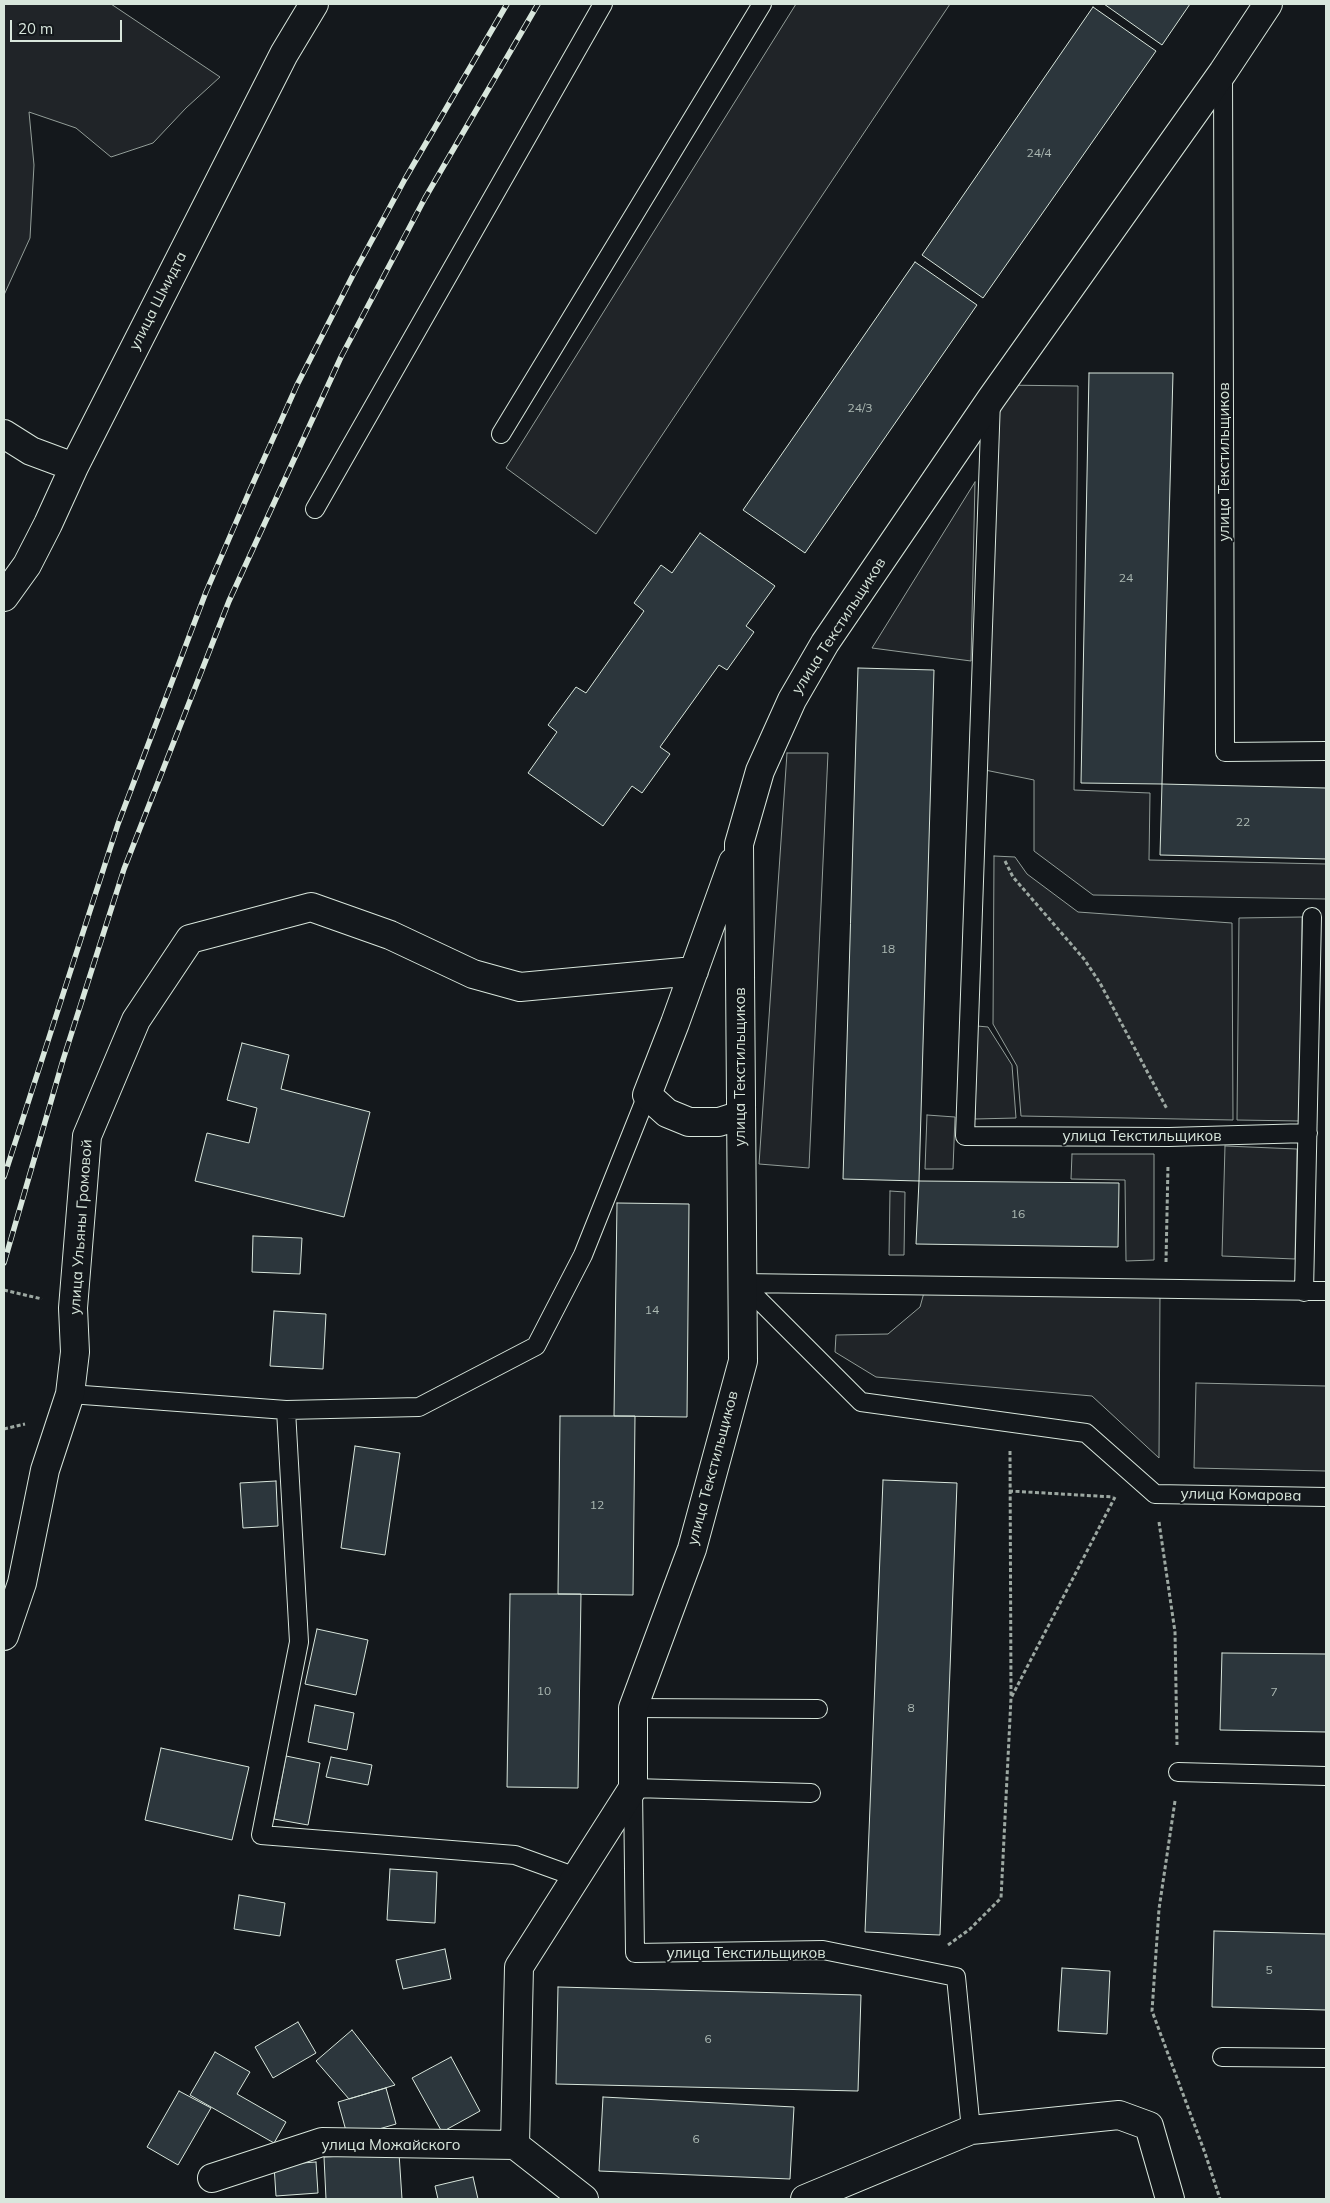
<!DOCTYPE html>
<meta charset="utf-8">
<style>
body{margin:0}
#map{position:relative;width:1330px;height:2203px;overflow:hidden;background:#14181c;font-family:Mulish,sans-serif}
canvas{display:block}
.frame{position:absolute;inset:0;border:5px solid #d8e6dc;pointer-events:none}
.scale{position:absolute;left:10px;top:20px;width:112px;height:22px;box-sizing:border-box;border:2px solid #d8e6dc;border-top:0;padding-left:6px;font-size:15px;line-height:18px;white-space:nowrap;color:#d8e6dc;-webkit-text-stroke:4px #14181c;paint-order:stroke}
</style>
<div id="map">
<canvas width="1330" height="2203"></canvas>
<div class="frame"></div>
<div class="scale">20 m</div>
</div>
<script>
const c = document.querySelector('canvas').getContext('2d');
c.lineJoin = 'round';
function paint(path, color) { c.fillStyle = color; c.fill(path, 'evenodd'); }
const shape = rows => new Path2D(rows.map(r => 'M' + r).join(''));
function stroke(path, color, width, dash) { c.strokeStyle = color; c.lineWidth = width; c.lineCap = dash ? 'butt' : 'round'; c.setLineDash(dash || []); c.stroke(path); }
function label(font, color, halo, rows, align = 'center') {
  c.font = font + ' Mulish,sans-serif'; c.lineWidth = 4; c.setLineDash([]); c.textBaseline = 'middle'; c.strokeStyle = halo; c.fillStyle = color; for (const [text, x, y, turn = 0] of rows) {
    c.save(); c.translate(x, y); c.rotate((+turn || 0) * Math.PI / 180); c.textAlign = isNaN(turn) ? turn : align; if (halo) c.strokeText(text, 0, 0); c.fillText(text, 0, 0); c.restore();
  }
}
const green = shape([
 [4,4,111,4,220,77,186,108,153,143,111,157,76,128,29,112,34,165,30,238,4,295,4,4],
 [796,4,950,4,596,534,506,468,796,4],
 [1000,385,1078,386,1074,790,1150,793,1149,860,1326,864,1326,899,1093,895,1034,851,1034,780,985,770,1000,385],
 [975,482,971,661,872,648,975,482],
 [787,753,828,753,809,1168,759,1164,787,753],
 [994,856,1015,857,1027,874,1078,912,1232,923,1233,1120,1021,1116,1017,1066,993,1024,994,856],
 [1302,917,1300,1121,1237,1120,1239,918,1302,917],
 [977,1026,988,1027,1012,1065,1016,1118,975,1119,977,1026],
 [927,1115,955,1117,953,1169,925,1169,927,1115],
 [1225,1146,1297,1149,1295,1259,1222,1256,1225,1146],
 [1072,1154,1154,1154,1154,1260,1126,1261,1125,1180,1071,1179,1072,1154],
 [890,1191,905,1192,904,1255,889,1255,890,1191],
 [925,1289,1160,1293,1159,1458,1092,1396,876,1377,835,1352,836,1335,888,1334,920,1307,925,1289],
 [1196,1383,1326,1386,1326,1471,1194,1468,1196,1383]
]);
const building = shape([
 [1104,4,1190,4,1162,45,1104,4],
 [1093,7,1156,51,983,298,922,255,1093,7],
 [915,262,977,305,805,553,743,510,915,262],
 [1089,373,1173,373,1162,784,1081,783,1089,373],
 [700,533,775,586,746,626,754,632,727,670,719,665,660,747,670,754,642,793,632,786,603,826,528,773,557,732,548,725,576,687,586,693,644,611,634,603,661,565,672,573,700,533],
 [858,668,934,670,919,1181,843,1179,858,668],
 [1162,784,1326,788,1326,859,1160,855,1162,784],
 [242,1043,289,1055,281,1089,370,1112,344,1217,195,1181,207,1133,249,1143,257,1108,227,1100,242,1043],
 [919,1181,1119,1183,1118,1247,916,1244,919,1181],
 [617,1203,689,1204,687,1417,614,1416,617,1203],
 [253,1236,302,1238,300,1274,252,1272,253,1236],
 [274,1311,326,1314,323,1369,270,1366,274,1311],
 [560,1416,635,1416,633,1595,558,1594,560,1416],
 [355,1446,400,1453,385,1555,341,1548,355,1446],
 [883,1480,957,1483,940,1935,865,1932,883,1480],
 [276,1481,278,1526,243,1528,240,1483,276,1481],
 [510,1594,581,1594,578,1788,507,1787,510,1594],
 [317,1629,368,1640,356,1695,305,1684,317,1629],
 [1222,1653,1326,1654,1326,1732,1220,1730,1222,1653],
 [315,1705,354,1713,347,1750,308,1742,315,1705],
 [161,1748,249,1767,232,1840,145,1820,161,1748],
 [286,1756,320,1763,308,1825,274,1819,286,1756],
 [331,1757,372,1765,368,1785,326,1777,331,1757],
 [390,1869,437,1872,435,1923,387,1920,390,1869],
 [239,1895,285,1903,280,1936,234,1929,239,1895],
 [1214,1931,1326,1934,1326,2010,1212,2007,1214,1931],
 [445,1949,451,1979,403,1989,396,1960,445,1949],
 [1062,1968,1110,1971,1107,2034,1058,2031,1062,1968],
 [558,1987,861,1995,858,2091,556,2084,558,1987],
 [298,2022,316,2053,273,2078,255,2047,298,2022],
 [352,2030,395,2085,349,2099,316,2061,352,2030],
 [215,2052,250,2072,237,2094,286,2122,274,2143,190,2095,215,2052],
 [451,2057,480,2111,442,2132,412,2078,451,2057],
 [386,2088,396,2124,348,2138,338,2102,386,2088],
 [179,2091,211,2108,178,2165,147,2147,179,2091],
 [603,2097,794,2107,790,2179,599,2171,603,2097],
 [399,2153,402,2199,326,2199,324,2157,399,2153],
 [316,2162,318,2193,276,2196,274,2165,316,2162],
 [473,2177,478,2199,438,2199,435,2186,473,2177]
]);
const path = shape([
 [1005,861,1013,877,1084,959,1100,983,1167,1109],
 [1166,1262,1168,1165],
 [4,1290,42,1299],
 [4,1429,25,1424],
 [1010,1451,1011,1697],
 [1009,1491,1113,1497],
 [1159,1522,1175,1632,1177,1745],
 [1175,1801,1159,1909,1152,2011,1205,2153,1220,2199],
 [948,1945,970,1929,1001,1898,1011,1698,1115,1497]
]);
const lane = shape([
 [1223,72,1225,752,1326,751],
 [991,400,965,1136,1169,1137,1308,1133],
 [501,434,762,4],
 [315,509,603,4],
 [1326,1291,742,1283,861,1402,1086,1433,1155,1494,1326,1497],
 [1304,1292,1312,917],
 [70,1394,286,1410],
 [633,1708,818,1709],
 [1178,1772,1326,1776],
 [811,1793,633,1788,635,1953,823,1950,956,1977,971,2130],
 [576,1877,515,1855,261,1835,299,1642,286,1410,419,1407,536,1346,583,1255,647,1095],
 [1222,2057,1326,2058]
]);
const street = shape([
 [4,434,31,451,74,467],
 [4,597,27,565,48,524,74,467,284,54,314,4],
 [733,862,675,1023,647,1095,667,1113,689,1122,719,1122,741,1115],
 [4,1636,22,1583,45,1470,70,1394,75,1352,73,1308,87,1136,136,1020,190,939,311,907,390,935,473,974,520,987,694,971],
 [212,2178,322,2142,515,2145],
 [584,2199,515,2145,519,1967,633,1788,633,1708,692,1549,743,1361,739,844,760,771,792,700,825,643,991,399,1223,72,1268,4],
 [805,2199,971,2130,1119,2115,1149,2126,1170,2199]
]);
const rail = shape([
 [4,1177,118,824,206,592,250,490,297,385,353,275,405,179,507,4],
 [4,1263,63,1060,124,869,229,601,341,357,425,198,538,4]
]);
const numberNames = [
 ["24/4",1039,153],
 ["24/3",860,408],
 ["24",1126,578],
 ["22",1243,822],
 ["18",888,949],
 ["16",1018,1214],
 ["14",652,1310],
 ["12",597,1505],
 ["10",544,1691],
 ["7",1274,1692],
 ["8",911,1708],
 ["5",1269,1970],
 ["6",708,2039],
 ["6",696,2139]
];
const streetNames = [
 ["улица Шмидта",158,301,-63],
 ["улица Текстильщиков",1224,462,-90],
 ["улица Текстильщиков",839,626,-57],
 ["улица Текстильщиков",740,1067,-90],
 ["улица Текстильщиков",1142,1136],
 ["улица Ульяны Громовой",81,1227,-86],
 ["улица Текстильщиков",713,1468,-75],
 ["улица Комарова",1241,1495,1],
 ["улица Текстильщиков",746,1953],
 ["улица Можайского",391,2145]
];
paint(green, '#202428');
stroke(green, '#939e99', 1);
paint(building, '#2c363c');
stroke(building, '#d8e6dc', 1);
stroke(lane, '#d8e6dc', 20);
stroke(street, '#d8e6dc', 30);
stroke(path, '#9da8a2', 3, [4, 2.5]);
stroke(lane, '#14181c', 18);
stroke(street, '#14181c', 28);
stroke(rail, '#d8e6dc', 5.5);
stroke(rail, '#14181c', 4, [11]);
label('12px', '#adbab4', null, numberNames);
label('15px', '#d8e6dc', '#14181c', streetNames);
</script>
